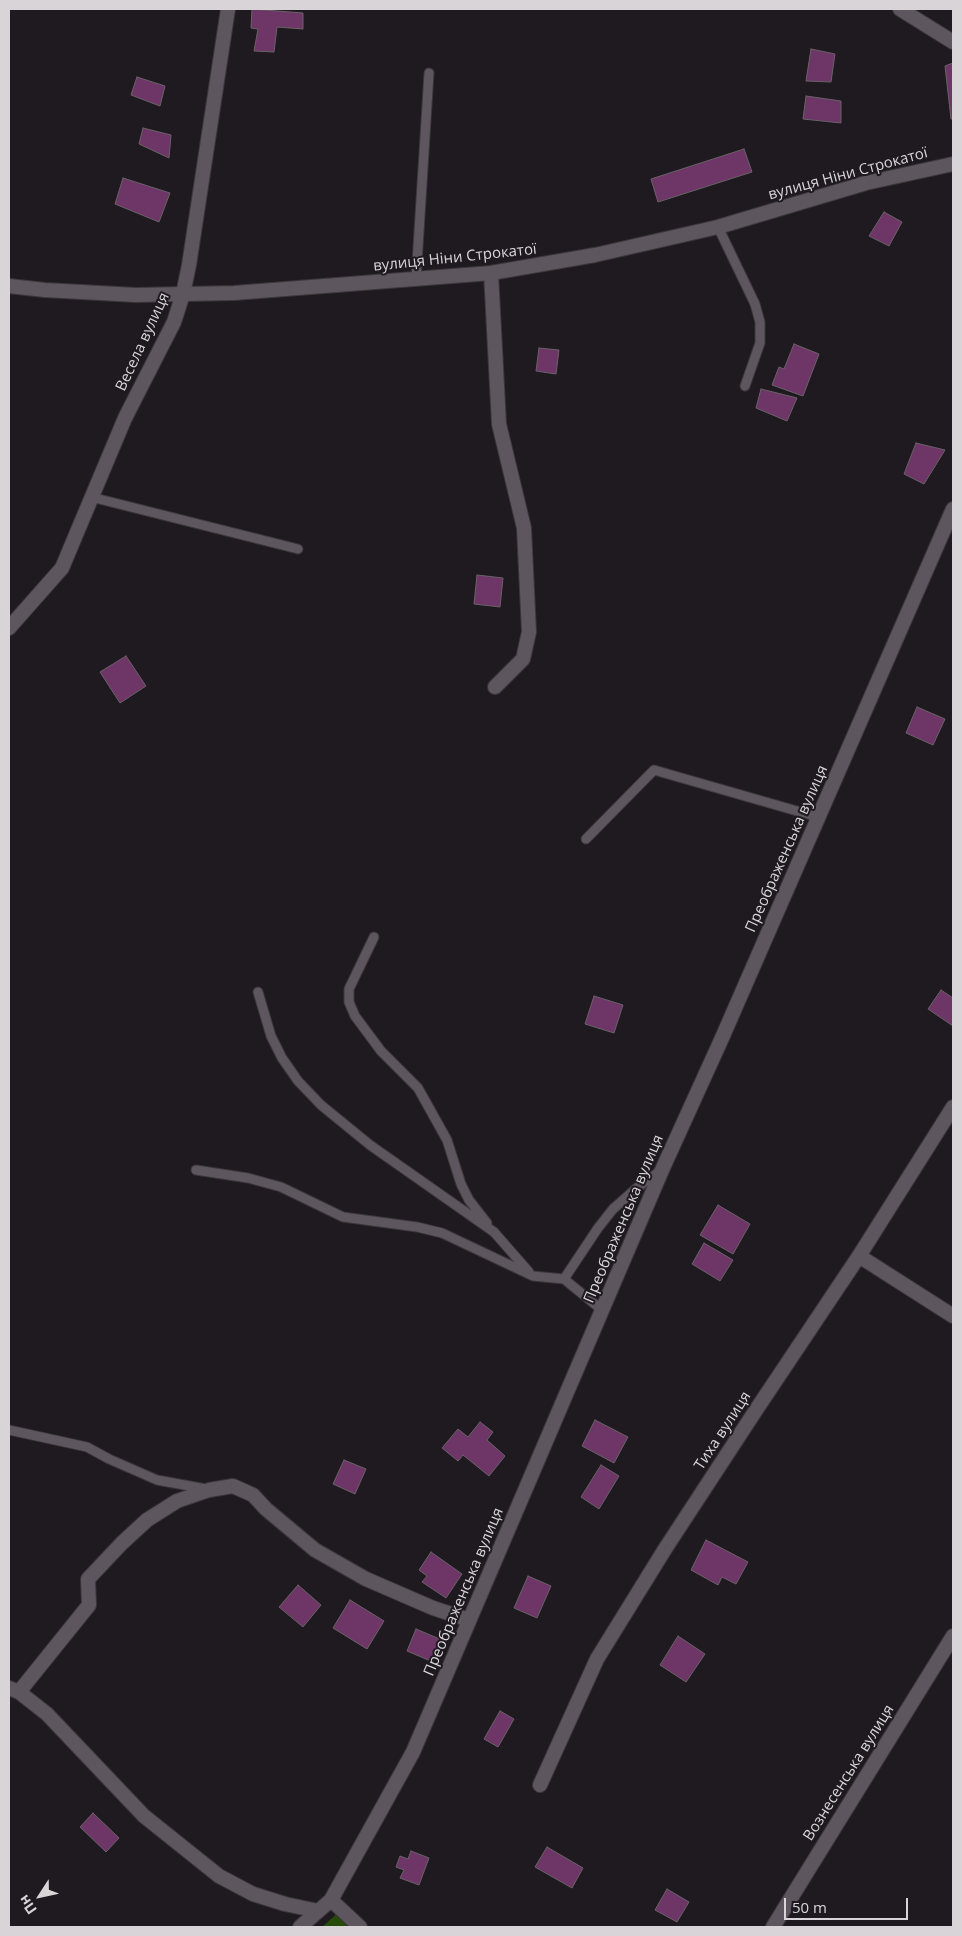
<!DOCTYPE html>
<meta charset="utf-8">
<style>
body{margin:0}
#map{position:relative;width:962px;height:1936px;overflow:hidden;background:#1f1a20;font-family:"Open Sans",sans-serif}
canvas{display:block}
.frame{position:absolute;inset:0;border:10px solid #d8d4d8;pointer-events:none}
.north{position:absolute;left:15px;top:1871px;width:50px;height:50px;-webkit-text-stroke:4px #1f1a20;paint-order:stroke;rotate:235deg;font-size:14px;font-weight:700;line-height:20px;text-align:center;color:#d8d4d8}
.north::after{content:'';display:block;margin:auto;width:18px;height:22px;background:#d8d4d8;clip-path:polygon(50% 0,100% 100%,50% 72%,0 100%)}
.scale{position:absolute;left:784px;top:1898px;width:124px;height:22px;box-sizing:border-box;border:2px solid #d8d4d8;border-top:0;padding-left:6px;font-size:15px;line-height:18px;white-space:nowrap;color:#d8d4d8;-webkit-text-stroke:4px #1f1a20;paint-order:stroke}
</style>
<div id="map">
<canvas width="962" height="1936"></canvas>
<div class="frame"></div>
<div class="north">Пн</div>
<div class="scale">50 m</div>
</div>
<script>
const c = document.querySelector('canvas').getContext('2d');
c.lineJoin = 'round';
function paint(path, color) { c.fillStyle = color; c.fill(path, 'evenodd'); }
const shape = rows => new Path2D(rows.map(r => 'M' + r).join(''));
function stroke(path, color, width, dash) { c.strokeStyle = color; c.lineWidth = width; c.lineCap = dash ? 'butt' : 'round'; c.setLineDash(dash || []); c.stroke(path); }
function label(font, color, halo, rows, align = 'center') {
  c.font = font + ' "Open Sans",sans-serif'; c.lineWidth = 4; c.setLineDash([]); c.textBaseline = 'middle'; c.strokeStyle = halo; c.fillStyle = color; for (const [text, x, y, turn = 0] of rows) {
    c.save(); c.translate(x, y); c.rotate((+turn || 0) * Math.PI / 180); c.textAlign = isNaN(turn) ? turn : align; if (halo) c.strokeText(text, 0, 0); c.fillText(text, 0, 0); c.restore();
  }
}
const green = shape([
 [342,1909,361,1927,322,1927]
]);
const building = shape([
 [252,9,303,13,303,29,277,27,274,52,254,51,258,29,251,28,252,9],
 [811,49,835,54,831,82,806,81,811,49],
 [953,63,953,119,951,119,945,66,953,63],
 [137,77,165,86,160,106,131,95,137,77],
 [806,96,841,101,841,123,803,119,806,96],
 [143,128,171,135,169,158,139,144,143,128],
 [744,149,752,172,658,202,651,179,744,149],
 [123,178,170,193,159,222,115,204,123,178],
 [884,212,902,222,889,246,869,236,884,212],
 [794,344,819,354,803,396,772,385,779,367,784,369,794,344],
 [539,348,559,350,556,374,536,371,539,348],
 [761,389,797,398,787,421,756,408,761,389],
 [916,443,945,450,924,484,904,474,916,443],
 [477,575,503,578,500,607,474,604,477,575],
 [126,656,146,686,120,703,100,672,126,656],
 [917,707,945,719,933,745,906,733,917,707],
 [941,990,953,998,953,1026,928,1009,941,990],
 [594,996,623,1005,614,1033,585,1024,594,996],
 [718,1205,750,1224,733,1254,700,1235,718,1205],
 [704,1243,733,1260,720,1281,692,1264,704,1243],
 [595,1420,628,1437,614,1463,582,1446,595,1420],
 [480,1422,493,1432,487,1440,505,1456,489,1476,463,1455,458,1461,442,1448,458,1429,468,1437,480,1422],
 [344,1460,366,1469,355,1494,333,1484,344,1460],
 [601,1465,619,1476,599,1509,581,1497,601,1465],
 [706,1540,748,1562,736,1584,722,1577,718,1585,691,1570,706,1540],
 [431,1552,462,1574,446,1598,422,1582,427,1576,419,1570,431,1552],
 [528,1576,551,1586,537,1618,514,1608,528,1576],
 [298,1585,321,1605,303,1627,279,1607,298,1585],
 [350,1600,384,1621,367,1649,333,1628,350,1600],
 [416,1629,442,1640,433,1662,407,1651,416,1629],
 [678,1636,705,1654,686,1682,660,1665,678,1636],
 [500,1711,514,1719,498,1747,484,1739,500,1711],
 [93,1813,119,1838,106,1852,80,1827,93,1813],
 [547,1847,583,1868,572,1888,535,1867,547,1847],
 [411,1851,429,1858,419,1885,400,1878,404,1870,396,1867,400,1856,408,1859,411,1851],
 [667,1889,689,1902,677,1922,655,1910,667,1889]
]);
const service = shape([
 [718,227,755,304,760,322,760,343,745,386],
 [416,279,429,73],
 [91,497,298,549],
 [586,839,654,770,818,817],
 [374,937,349,989,349,1002,355,1016,381,1051,418,1088,447,1140,461,1184,469,1200,487,1223],
 [258,992,271,1036,282,1058,298,1081,321,1105,370,1145,494,1232,529,1272],
 [196,1170,248,1178,281,1187,343,1217,417,1227,442,1233,533,1276,564,1279,602,1310],
 [564,1279,598,1228,613,1209,638,1187,659,1172],
 [9,1430,87,1447,109,1459,157,1480,206,1489]
]);
const minor = shape([
 [900,9,953,42],
 [491,273,499,424,524,528,529,632,523,659,495,687],
 [9,628,62,568,125,418,174,322,183,294,189,265,228,9],
 [859,1256,953,1316],
 [9,1688,19,1692,47,1714,144,1816,219,1876,253,1894,285,1904,318,1911],
 [19,1692,89,1605,88,1579,122,1543,147,1520,177,1501,209,1490,233,1486,253,1495,266,1509,315,1550,366,1579,433,1608,469,1620],
 [540,1785,597,1659,665,1549,756,1410,859,1256,953,1107],
 [331,1900,360,1927],
 [300,1927,331,1900,413,1752,662,1170,722,1038,953,509],
 [773,1927,953,1636]
]);
const tertiary = shape([
 [9,286,45,290,136,295,234,293,491,273,595,255,718,227,866,183,953,164]
]);
const streetNames = [
 ["вулиця Ніни Строкатої",848,174,-15],
 ["вулиця Ніни Строкатої",455,258,-6],
 ["Весела вулиця",143,342,-65],
 ["Преображенська вулиця",787,849,-66],
 ["Преображенська вулиця",624,1219,-67],
 ["Тиха вулиця",723,1431,-57],
 ["Преображенська вулиця",464,1592,-67],
 ["Вознесенська вулиця",849,1773,-58]
];
paint(green, '#274b08');
paint(building, '#6e3567');
stroke(building, '#6a6269', 1);
stroke(service, '#3b373b', 11);
stroke(minor, '#3b373b', 16);
stroke(tertiary, '#3b373b', 16);
stroke(service, '#5d565e', 9);
stroke(minor, '#5d565e', 14);
stroke(tertiary, '#5d565e', 14);
label('15px', '#d8d4d8', '#1f1a20', streetNames);
</script>
